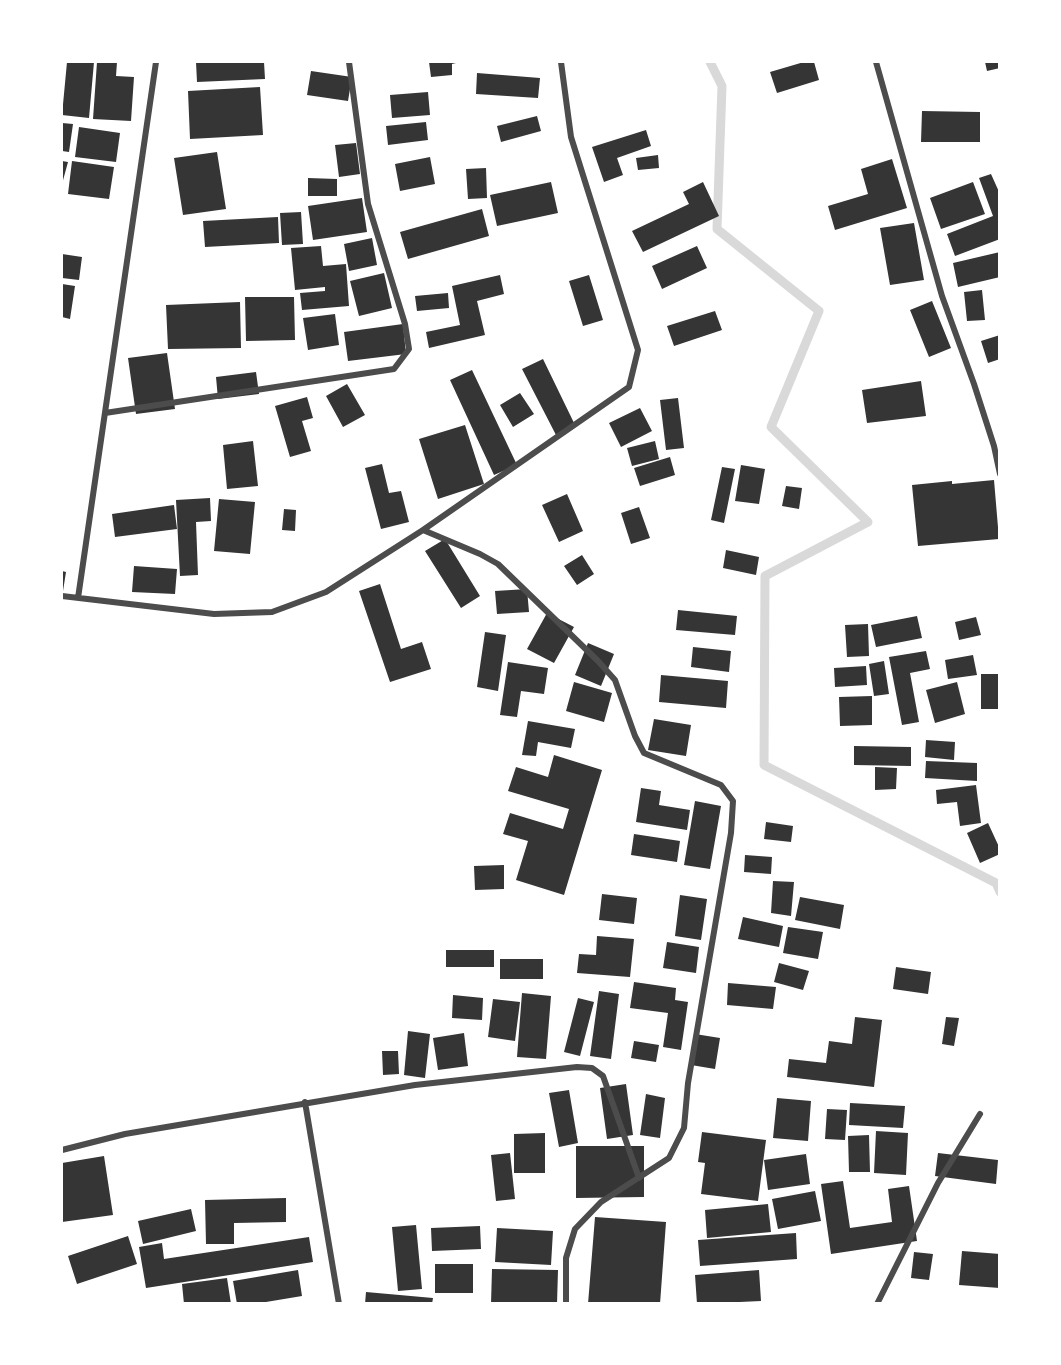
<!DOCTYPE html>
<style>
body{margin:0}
#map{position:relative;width:1061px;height:1365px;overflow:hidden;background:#fff;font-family:Poppins,sans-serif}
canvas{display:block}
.frame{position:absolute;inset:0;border:63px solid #fff;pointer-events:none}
</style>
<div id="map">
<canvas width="1061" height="1365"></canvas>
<div class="frame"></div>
</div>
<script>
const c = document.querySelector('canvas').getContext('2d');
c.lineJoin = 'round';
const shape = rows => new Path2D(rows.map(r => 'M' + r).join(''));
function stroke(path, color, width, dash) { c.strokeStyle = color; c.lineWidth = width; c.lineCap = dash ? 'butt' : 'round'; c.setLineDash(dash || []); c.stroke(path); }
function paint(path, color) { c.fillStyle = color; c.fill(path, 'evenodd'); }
const stream = shape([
 [710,62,722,86,717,229,819,311,771,427,868,522,765,576,764,765,996,883,1000,892]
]);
const building = shape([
 [67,62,94,62,89,118,62,115],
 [97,62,117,62,116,76,134,77,131,121,93,119],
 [196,62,264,62,265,79,197,82],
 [429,62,456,62,456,63,452,64,452,75,431,77],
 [804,62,814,62,819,80,777,93,770,72],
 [985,62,1000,62,1000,68,987,71],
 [311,71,352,77,348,101,307,95],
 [477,73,540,78,538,98,476,94],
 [260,87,263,135,190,139,188,91],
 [428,92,430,115,392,118,390,95],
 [922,111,980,112,980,142,921,142],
 [537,116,541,131,501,142,497,126],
 [426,122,428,140,388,145,386,126],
 [62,123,73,124,69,152,62,151],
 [79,127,120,133,116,162,75,157],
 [646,130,651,146,617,158,623,175,604,182,592,147],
 [356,143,360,174,339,177,335,145],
 [217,152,226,209,183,215,174,158],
 [658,155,659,168,638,170,636,158],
 [430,157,435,184,400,191,395,164],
 [892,159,907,208,835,230,828,206,868,194,861,169],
 [62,161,68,162,62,184],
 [72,161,114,167,109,199,68,194],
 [486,168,487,198,468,199,466,169],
 [991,174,1000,194,1000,239,955,256,947,234,993,216,979,178],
 [308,178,337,179,337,196,308,196],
 [551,182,558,213,497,226,490,195],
 [703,182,719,216,643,252,632,231,689,204,683,192],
 [973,182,985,214,941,229,930,198],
 [362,198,367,232,313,240,308,206],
 [482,209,489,236,408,259,400,232],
 [301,212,303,244,282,245,280,213],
 [278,217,279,243,205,247,203,221],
 [914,223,924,280,890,285,880,228],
 [372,238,377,265,349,271,344,244],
 [321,246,323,266,346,264,349,306,302,310,300,293,325,291,325,287,295,290,291,248],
 [697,246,707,268,662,289,652,266],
 [1000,252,1000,277,958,287,953,263],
 [62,254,82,257,79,280,62,278],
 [384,273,392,308,359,316,350,281],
 [500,275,504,294,477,301,485,335,429,348,426,332,460,325,452,286],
 [589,275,603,320,583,326,569,281],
 [62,284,75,286,70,319,62,317],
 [982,290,985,320,967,321,964,292],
 [448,293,449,308,417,311,415,296],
 [245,297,294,297,295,340,246,341],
 [932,301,951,348,929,357,910,310],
 [240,302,241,348,168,349,166,305],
 [715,311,722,330,674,346,667,326],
 [335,314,339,345,308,350,303,318],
 [403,324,406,354,348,361,344,332],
 [1000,335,1000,359,988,363,981,341],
 [167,353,175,409,136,414,128,358],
 [543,359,575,425,556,435,522,369],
 [472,370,517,465,494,475,450,380],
 [256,372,259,394,218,399,216,377],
 [921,381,926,416,867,423,862,390],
 [347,384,365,415,343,427,326,396],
 [520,393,534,414,513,427,500,405],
 [307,397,313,418,302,421,311,451,290,457,275,406],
 [678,398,684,448,666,450,660,400],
 [640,408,652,431,621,447,609,423],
 [465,425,484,484,438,499,419,439],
 [253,441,258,486,227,489,223,445],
 [655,441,659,459,632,466,627,448],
 [670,457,675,475,640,486,634,468],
 [382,464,389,493,401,491,409,522,381,529,365,468],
 [741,465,765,469,759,504,735,501],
 [722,467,735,469,724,523,711,520],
 [994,480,999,539,918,546,912,485,952,481,952,484],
 [786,486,802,488,799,509,782,506],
 [567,494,583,531,559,542,542,505],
 [210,498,211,521,196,522,198,575,180,576,176,500],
 [219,499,255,502,250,554,214,551],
 [174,505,177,529,115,537,112,514],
 [639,507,650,538,631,544,621,513],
 [284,509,296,510,295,531,282,530],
 [445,539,480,596,461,608,425,551],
 [726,550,759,557,756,575,723,568],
 [582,555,594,574,577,585,564,566],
 [134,566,177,569,175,594,132,592],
 [62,571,66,572,63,591,62,591],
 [380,584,401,649,422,642,431,669,390,682,359,591],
 [527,589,529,612,497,614,495,591],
 [678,610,737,616,735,635,676,630],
 [547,613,574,627,554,663,527,649],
 [917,616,922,638,876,647,871,625],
 [976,617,981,635,959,640,955,622],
 [868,624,869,656,847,657,845,625],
 [485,632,506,635,498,691,477,687],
 [588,643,614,654,601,686,575,675],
 [693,647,731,651,729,672,691,667],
 [926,651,930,669,910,673,919,722,902,725,889,657],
 [973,655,977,675,948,679,945,660],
 [884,661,889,694,874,696,869,664],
 [508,662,548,668,544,694,521,691,517,717,500,715],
 [866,666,867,685,835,687,834,668],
 [981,674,1000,674,1000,709,981,709],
 [661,675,728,681,726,708,659,702],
 [574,682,612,693,604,722,566,711],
 [957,682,965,714,935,723,926,690],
 [872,696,872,725,840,726,839,697],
 [654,719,691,725,686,756,648,750],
 [528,721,575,729,571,748,538,742,536,756,522,755],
 [926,740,955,742,954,760,925,757],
 [854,746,911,747,911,766,854,765],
 [554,755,602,770,564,895,516,880,528,841,503,834,510,813,563,829,569,809,508,791,516,767,548,777],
 [926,761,977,763,977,781,925,778],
 [875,767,897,768,896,789,875,790],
 [976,785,981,823,960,826,957,802,937,804,936,790],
 [641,788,661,791,659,805,690,810,687,830,636,822],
 [695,801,721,806,710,869,684,865],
 [766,822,793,826,791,842,764,839],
 [988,823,1000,849,1000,854,980,863,967,833],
 [634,834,680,841,677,862,631,855],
 [745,855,772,857,771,874,744,872],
 [504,865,504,889,475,890,474,866],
 [773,881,794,882,791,916,771,913],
 [602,894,637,898,634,924,599,920],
 [680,895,707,899,701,940,675,936],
 [800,897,844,905,840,929,795,920],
 [743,917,783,926,779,947,738,939],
 [788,927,823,932,818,959,783,953],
 [597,936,634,939,630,977,577,973,579,954,596,955],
 [667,942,699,947,696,973,663,968],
 [446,950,494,950,494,967,446,967],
 [500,959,543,959,543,979,500,979],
 [779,963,809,971,803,990,774,982],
 [896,967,931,972,928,994,893,989],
 [634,982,676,988,675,1000,688,1002,681,1050,663,1047,668,1013,630,1008],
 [728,983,776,987,773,1009,727,1005],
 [599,991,619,994,611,1059,590,1056],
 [522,993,551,996,546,1059,517,1057],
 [453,995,483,998,482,1020,452,1018],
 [578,998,594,1002,580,1056,564,1052],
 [493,999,520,1002,515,1041,488,1037],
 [855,1017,882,1020,874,1087,787,1077,789,1059,826,1063,829,1041,852,1044],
 [946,1017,959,1018,954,1046,942,1044],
 [408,1031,430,1034,425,1078,404,1075],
 [464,1033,468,1066,438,1070,433,1038],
 [695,1034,720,1038,715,1069,691,1065],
 [634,1041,659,1045,656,1062,631,1058],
 [382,1051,398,1051,399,1074,383,1075],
 [626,1084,633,1135,607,1139,600,1088],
 [569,1090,578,1143,559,1147,549,1093],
 [646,1094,665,1098,660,1138,640,1135],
 [777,1098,811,1101,808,1141,773,1138],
 [850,1103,905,1106,903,1128,849,1125],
 [827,1109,847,1110,845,1140,825,1139],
 [876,1131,908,1133,906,1175,874,1173],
 [702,1132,766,1140,758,1201,701,1194,705,1163,698,1162],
 [545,1133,545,1173,514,1173,514,1134],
 [869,1135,870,1172,849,1172,848,1136],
 [576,1146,644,1146,644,1197,576,1198],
 [510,1153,515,1199,496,1201,491,1155],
 [938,1153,998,1160,996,1184,935,1176],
 [806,1154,810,1184,768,1190,764,1160],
 [104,1156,113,1215,62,1222,62,1163],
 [843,1181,850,1228,892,1222,888,1189,909,1186,917,1241,831,1254,821,1184],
 [815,1191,821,1221,778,1229,772,1199],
 [286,1198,286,1222,234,1223,234,1244,206,1244,205,1200],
 [768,1204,771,1232,707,1238,705,1210],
 [191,1209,196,1231,143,1244,138,1221],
 [595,1217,666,1222,660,1304,588,1304],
 [416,1225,422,1289,398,1291,392,1227],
 [480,1226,481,1249,432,1251,431,1228],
 [497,1228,553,1231,551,1265,495,1262],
 [796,1233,797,1259,700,1266,698,1240],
 [128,1236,137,1264,77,1284,68,1256],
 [309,1237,313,1262,146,1288,139,1247,162,1243,164,1259],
 [962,1251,1000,1254,1000,1288,959,1285],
 [914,1252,933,1254,929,1280,911,1278],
 [435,1264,473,1264,473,1293,435,1293],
 [492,1269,558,1270,557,1304,491,1304],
 [298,1270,302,1296,254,1304,237,1304,233,1281],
 [759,1270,761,1301,697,1304,695,1275],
 [227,1278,231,1304,184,1304,182,1284],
 [366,1292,433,1298,432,1304,365,1304]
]);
const minor = shape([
 [876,62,942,296,974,384,994,446,1000,474],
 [105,413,394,369,409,349,405,324,368,204,349,62],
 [423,530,480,554,498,564,598,661,615,680,635,736,644,753,721,785,733,801,731,833,688,1083,684,1128,669,1158,601,1202,575,1229,566,1258,566,1304],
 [62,596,214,614,272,612,326,592,423,530,629,387,638,350,571,137,561,62],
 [78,598,156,62],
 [305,1102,339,1304],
 [62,1150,125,1134,415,1085,577,1067,592,1068,603,1076,639,1178],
 [877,1304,938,1183,980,1114]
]);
stroke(stream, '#d9d9d9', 9);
paint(building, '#353535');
stroke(minor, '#4c4c4c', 6);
</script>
